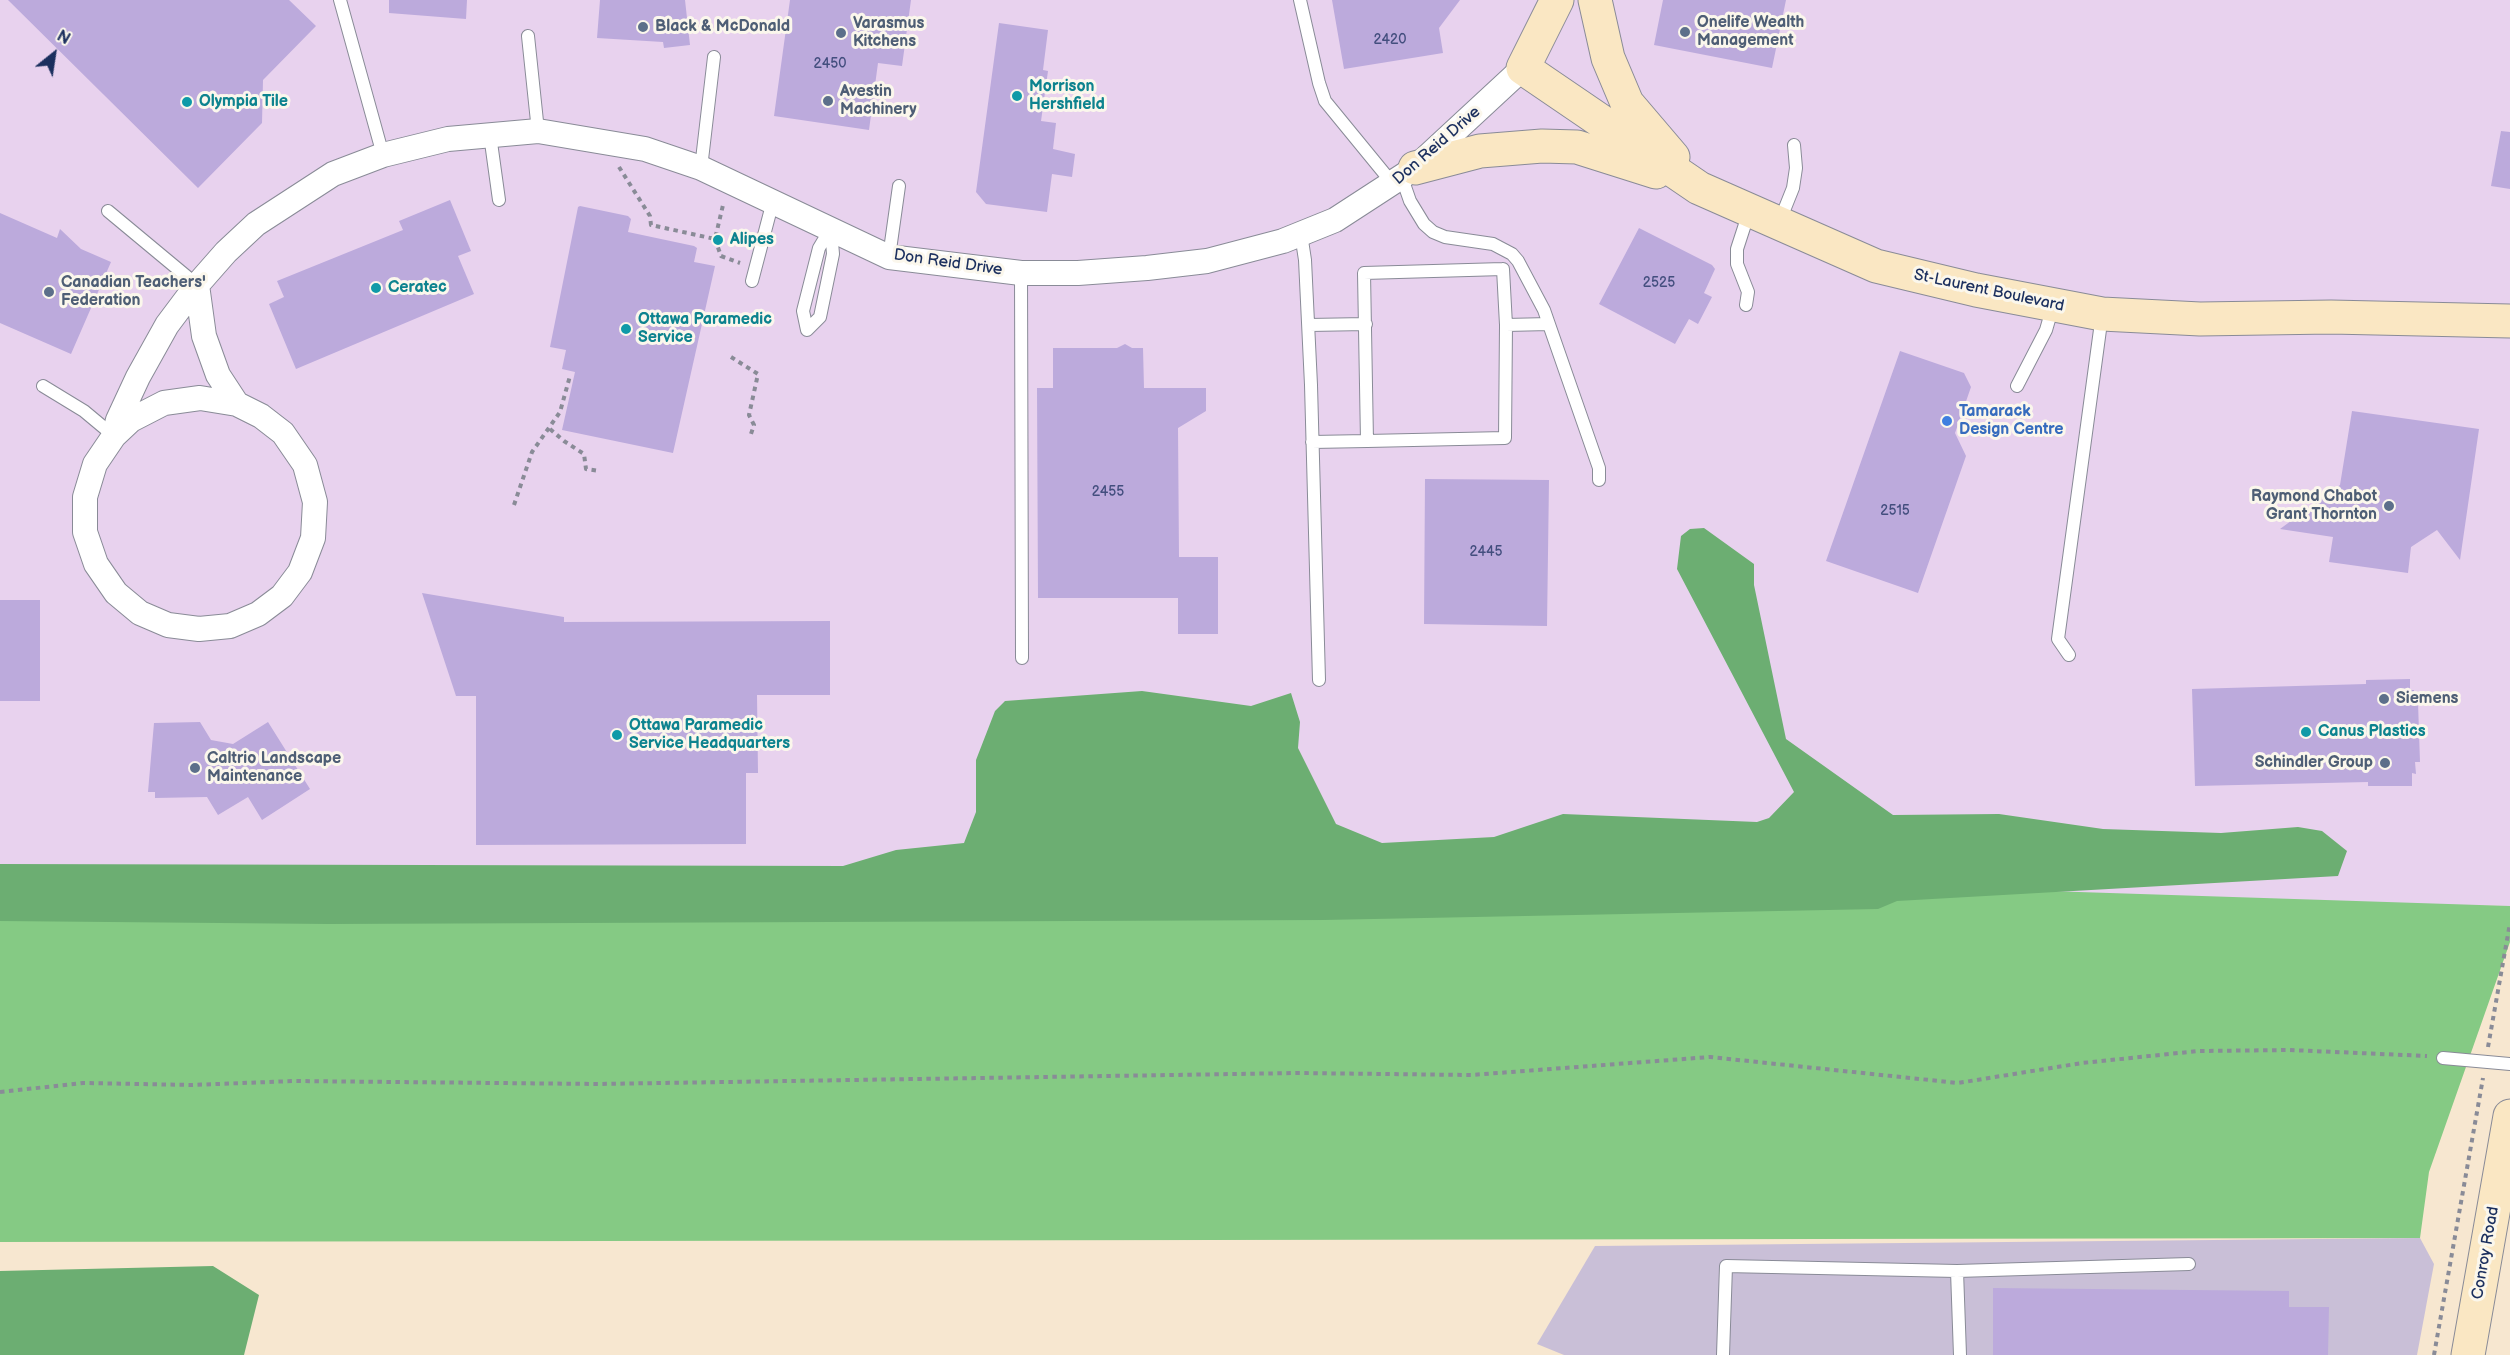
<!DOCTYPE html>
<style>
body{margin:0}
#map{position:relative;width:2510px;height:1355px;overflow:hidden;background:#f7e7d0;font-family:"Balsamiq Sans",sans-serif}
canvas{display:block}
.north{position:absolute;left:24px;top:24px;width:60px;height:60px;-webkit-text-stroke:4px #fbf7ec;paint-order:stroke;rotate:30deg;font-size:16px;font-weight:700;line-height:24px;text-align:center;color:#1b2f5e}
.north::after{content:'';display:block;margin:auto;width:21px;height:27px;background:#1b2f5e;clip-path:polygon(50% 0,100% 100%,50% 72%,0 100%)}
</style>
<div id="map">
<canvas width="2510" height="1355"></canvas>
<div class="north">N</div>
</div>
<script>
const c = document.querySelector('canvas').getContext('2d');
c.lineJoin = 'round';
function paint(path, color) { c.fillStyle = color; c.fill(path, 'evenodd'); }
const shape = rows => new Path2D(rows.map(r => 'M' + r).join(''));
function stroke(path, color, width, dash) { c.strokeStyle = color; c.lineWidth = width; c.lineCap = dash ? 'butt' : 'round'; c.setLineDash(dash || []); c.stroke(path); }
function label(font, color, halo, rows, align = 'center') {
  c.font = font + ' "Balsamiq Sans",sans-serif'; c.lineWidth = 6; c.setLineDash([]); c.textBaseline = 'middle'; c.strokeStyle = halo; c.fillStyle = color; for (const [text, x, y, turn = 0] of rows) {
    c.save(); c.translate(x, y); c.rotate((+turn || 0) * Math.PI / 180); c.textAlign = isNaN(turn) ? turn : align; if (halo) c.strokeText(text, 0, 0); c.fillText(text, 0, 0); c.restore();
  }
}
const built = shape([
 [0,0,2510,0,2510,906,0,873]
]);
const industrial = shape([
 [2420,1238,2434,1264,2417,1355,1564,1355,1537,1344,1595,1246]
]);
const green = shape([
 [1370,869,2510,906,2510,942,2429,1172,2420,1238,0,1242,0,874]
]);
const forest = shape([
 [1704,528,1754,564,1754,585,1786,739,1893,815,1999,814,2103,829,2221,833,2298,827,2322,831,2347,851,2338,876,1897,901,1878,909,1323,920,329,924,0,921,0,864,843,866,896,850,964,843,976,812,976,760,995,711,1005,701,1142,691,1251,706,1291,693,1300,722,1298,748,1336,824,1382,843,1494,837,1563,814,1757,822,1769,818,1794,792,1677,569,1681,536,1690,529],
 [213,1266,259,1295,244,1355,0,1355,0,1271]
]);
const building = shape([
 [8,0,289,0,316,26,263,80,262,123,198,188],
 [389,0,467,0,466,19,389,13],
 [600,0,685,0,690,45,664,48,663,42,597,38],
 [790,0,911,0,902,66,878,63,869,130,774,116],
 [1332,0,1460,0,1439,28,1443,53,1344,69],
 [1663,0,1786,0,1772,68,1654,45],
 [999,23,1048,30,1043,70,1048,71,1041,121,1056,123,1053,149,1075,154,1072,177,1052,174,1047,212,986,204,976,192],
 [2501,131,2510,132,2510,189,2491,186],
 [450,200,471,251,458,256,474,294,296,369,269,304,284,297,277,281,403,230,399,221],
 [580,206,628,216,631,219,628,232,694,246,697,248,694,262,715,266,673,453,562,430,575,372,562,369,566,350,550,347,578,207],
 [0,213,57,238,60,229,81,249,111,262,71,354,0,323],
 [1639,228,1712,265,1715,269,1704,293,1712,297,1698,324,1689,319,1675,344,1599,304],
 [1125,344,1132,348,1143,348,1144,388,1206,388,1206,411,1178,428,1179,557,1218,557,1218,634,1178,634,1178,598,1038,598,1037,388,1053,388,1053,348,1117,348],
 [1900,351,1964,373,1971,387,1955,433,1966,456,1918,593,1826,561],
 [2352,411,2479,429,2460,560,2437,530,2411,547,2408,573,2329,562,2333,537,2280,529,2340,485],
 [1425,479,1549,480,1547,626,1424,624],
 [422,593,564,617,564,622,830,621,830,695,757,695,758,773,746,773,746,844,476,845,476,696,456,696],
 [0,600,40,600,40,701,0,701],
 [2410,679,2410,690,2414,690,2414,702,2418,702,2420,762,2415,762,2416,774,2412,773,2412,786,2368,786,2368,782,2195,786,2192,689,2366,684,2366,680],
 [200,722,211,740,233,744,268,722,310,789,262,820,248,797,218,815,207,797,155,798,155,792,148,792,154,723],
 [1993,1288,2289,1291,2289,1307,2329,1307,2328,1355,1993,1355]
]);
const path = shape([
 [619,167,650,216,651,225,715,239,723,205],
 [715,239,721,256,740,263],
 [731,357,758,374,749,415,754,425,750,437],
 [550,429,564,441,584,454,586,469,600,471],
 [514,505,532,452,560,412,570,376],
 [2488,1047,2510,923],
 [0,1092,83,1083,192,1085,294,1081,598,1084,1298,1073,1471,1075,1710,1057,1958,1083,2082,1063,2198,1051,2290,1050,2427,1056],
 [2434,1355,2483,1078]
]);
const lane = shape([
 [340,0,383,155],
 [1300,0,1319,83,1325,101,1393,184],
 [528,36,538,131],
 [490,135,499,200],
 [701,168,714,57],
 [1402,178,1410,201,1424,224,1433,232,1445,237,1493,244,1512,254,1518,261,1544,310,1599,468,1599,480],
 [108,211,197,285],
 [1779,223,1793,188,1796,168,1794,145],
 [1301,234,1305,260,1311,385,1319,680],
 [889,257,899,186],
 [1503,269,1506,325,1505,438,1367,441,1364,273,1503,269],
 [1021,273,1022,658],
 [752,281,773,201],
 [1746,305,1748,292,1737,264,1737,249,1749,212],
 [1309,325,1366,324],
 [1506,325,1549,324],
 [807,330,820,317,833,254,831,230],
 [807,330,803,311,819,248,831,228],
 [43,386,84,411,114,436],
 [2017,386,2046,330,2053,306],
 [1312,442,1367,441],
 [2069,655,2058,639,2102,315],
 [2443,1058,2510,1064],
 [1957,1271,2189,1264],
 [1723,1355,1726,1266,1957,1271,1960,1355]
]);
const street = shape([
 [197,285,204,336,218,375,237,404],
 [114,436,131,420,164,403,200,398,237,404,261,416,283,433,305,465,315,502,313,538,300,572,282,596,258,614,230,626,199,629,168,625,140,613,116,593,96,564,85,532,85,497,95,464,114,436,118,420,138,377,167,325,197,285,226,252,256,224,333,174,383,155,448,139,538,131,645,149,701,168,889,257,1021,273,1078,273,1147,268,1207,261,1283,241,1335,220,1415,168,1523,68]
]);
const secondary = shape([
 [1557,0,1523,68,1699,188,1876,266,1976,290,2102,314,2200,319,2331,317,2510,321],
 [1595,0,1608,58,1627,103,1673,157],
 [1415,168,1480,151,1542,146,1577,147,1656,172],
 [2468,1355,2510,1116]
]);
const markers = [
 [643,27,6,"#5c6f8a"],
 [1685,32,6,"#5c6f8a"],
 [841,33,6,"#5c6f8a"],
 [1017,96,6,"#0f9aa8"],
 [828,101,6,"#5c6f8a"],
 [187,102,6,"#0f9aa8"],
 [718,240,6,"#0f9aa8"],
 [376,288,6,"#0f9aa8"],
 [49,292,6,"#5c6f8a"],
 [626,329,6,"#0f9aa8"],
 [1947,421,6,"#3f7fe0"],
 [2389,506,6,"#5c6f8a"],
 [2384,699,6,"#5c6f8a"],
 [2306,732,6,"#0f9aa8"],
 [617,735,6,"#0f9aa8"],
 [2385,763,6,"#5c6f8a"],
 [195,768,6,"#5c6f8a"]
];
const numberNames = [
 ["2420",1390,40],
 ["2450",830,64],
 ["2525",1659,283],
 ["2455",1108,492],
 ["2515",1895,511],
 ["2445",1486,552]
];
const serviceNames = [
 ["Onelife Wealth",1697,23],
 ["Management",1697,41],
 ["Varasmus",853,24],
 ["Kitchens",853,42],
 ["Black & McDonald",655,27],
 ["Avestin",840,92],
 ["Machinery",840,110],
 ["Canadian Teachers'",61,283],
 ["Federation",61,301],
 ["Raymond Chabot",2377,497,"right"],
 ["Grant Thornton",2377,515,"right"],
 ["Siemens",2396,699],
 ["Caltrio Landscape",207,759],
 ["Maintenance",207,777],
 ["Schindler Group",2373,763,"right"]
];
const cultureNames = [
 ["Morrison",1029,87],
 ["Hershfield",1029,105],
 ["Olympia Tile",199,102],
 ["Alipes",730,240],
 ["Ceratec",388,288],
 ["Ottawa Paramedic",638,320],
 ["Service",638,338],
 ["Ottawa Paramedic",629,726],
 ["Service Headquarters",629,744],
 ["Canus Plastics",2318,732]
];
const streetNames = [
 ["Don Reid Drive",1437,146,-41],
 ["Don Reid Drive",948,263,8],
 ["St-Laurent Boulevard",1989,291,12],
 ["Conroy Road",2486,1253,-80]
];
const shopNames = [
 ["Tamarack",1959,412],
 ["Design Centre",1959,430]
];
paint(built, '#e8d2ee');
paint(industrial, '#c9bfd7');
paint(green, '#85ca84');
paint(forest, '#6cae72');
paint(building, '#bcaadc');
stroke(lane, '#898b97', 14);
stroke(street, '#898b97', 26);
stroke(secondary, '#898b97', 35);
stroke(path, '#898b97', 4, [4.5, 4.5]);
stroke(lane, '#fff', 12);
stroke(street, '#fff', 24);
stroke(secondary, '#fae7c3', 33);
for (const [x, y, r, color] of markers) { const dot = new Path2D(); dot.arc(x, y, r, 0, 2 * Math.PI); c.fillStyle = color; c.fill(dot); stroke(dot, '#fbf7ec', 2); }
label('14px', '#434e7e', null, numberNames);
label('bold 16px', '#4e5e75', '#fbf7ec', serviceNames, 'left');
label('bold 16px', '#0d838f', '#fbf7ec', cultureNames, 'left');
label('16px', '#1b2f5e', '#fbf7ec', streetNames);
label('bold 16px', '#366cbe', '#fbf7ec', shopNames, 'left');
</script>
